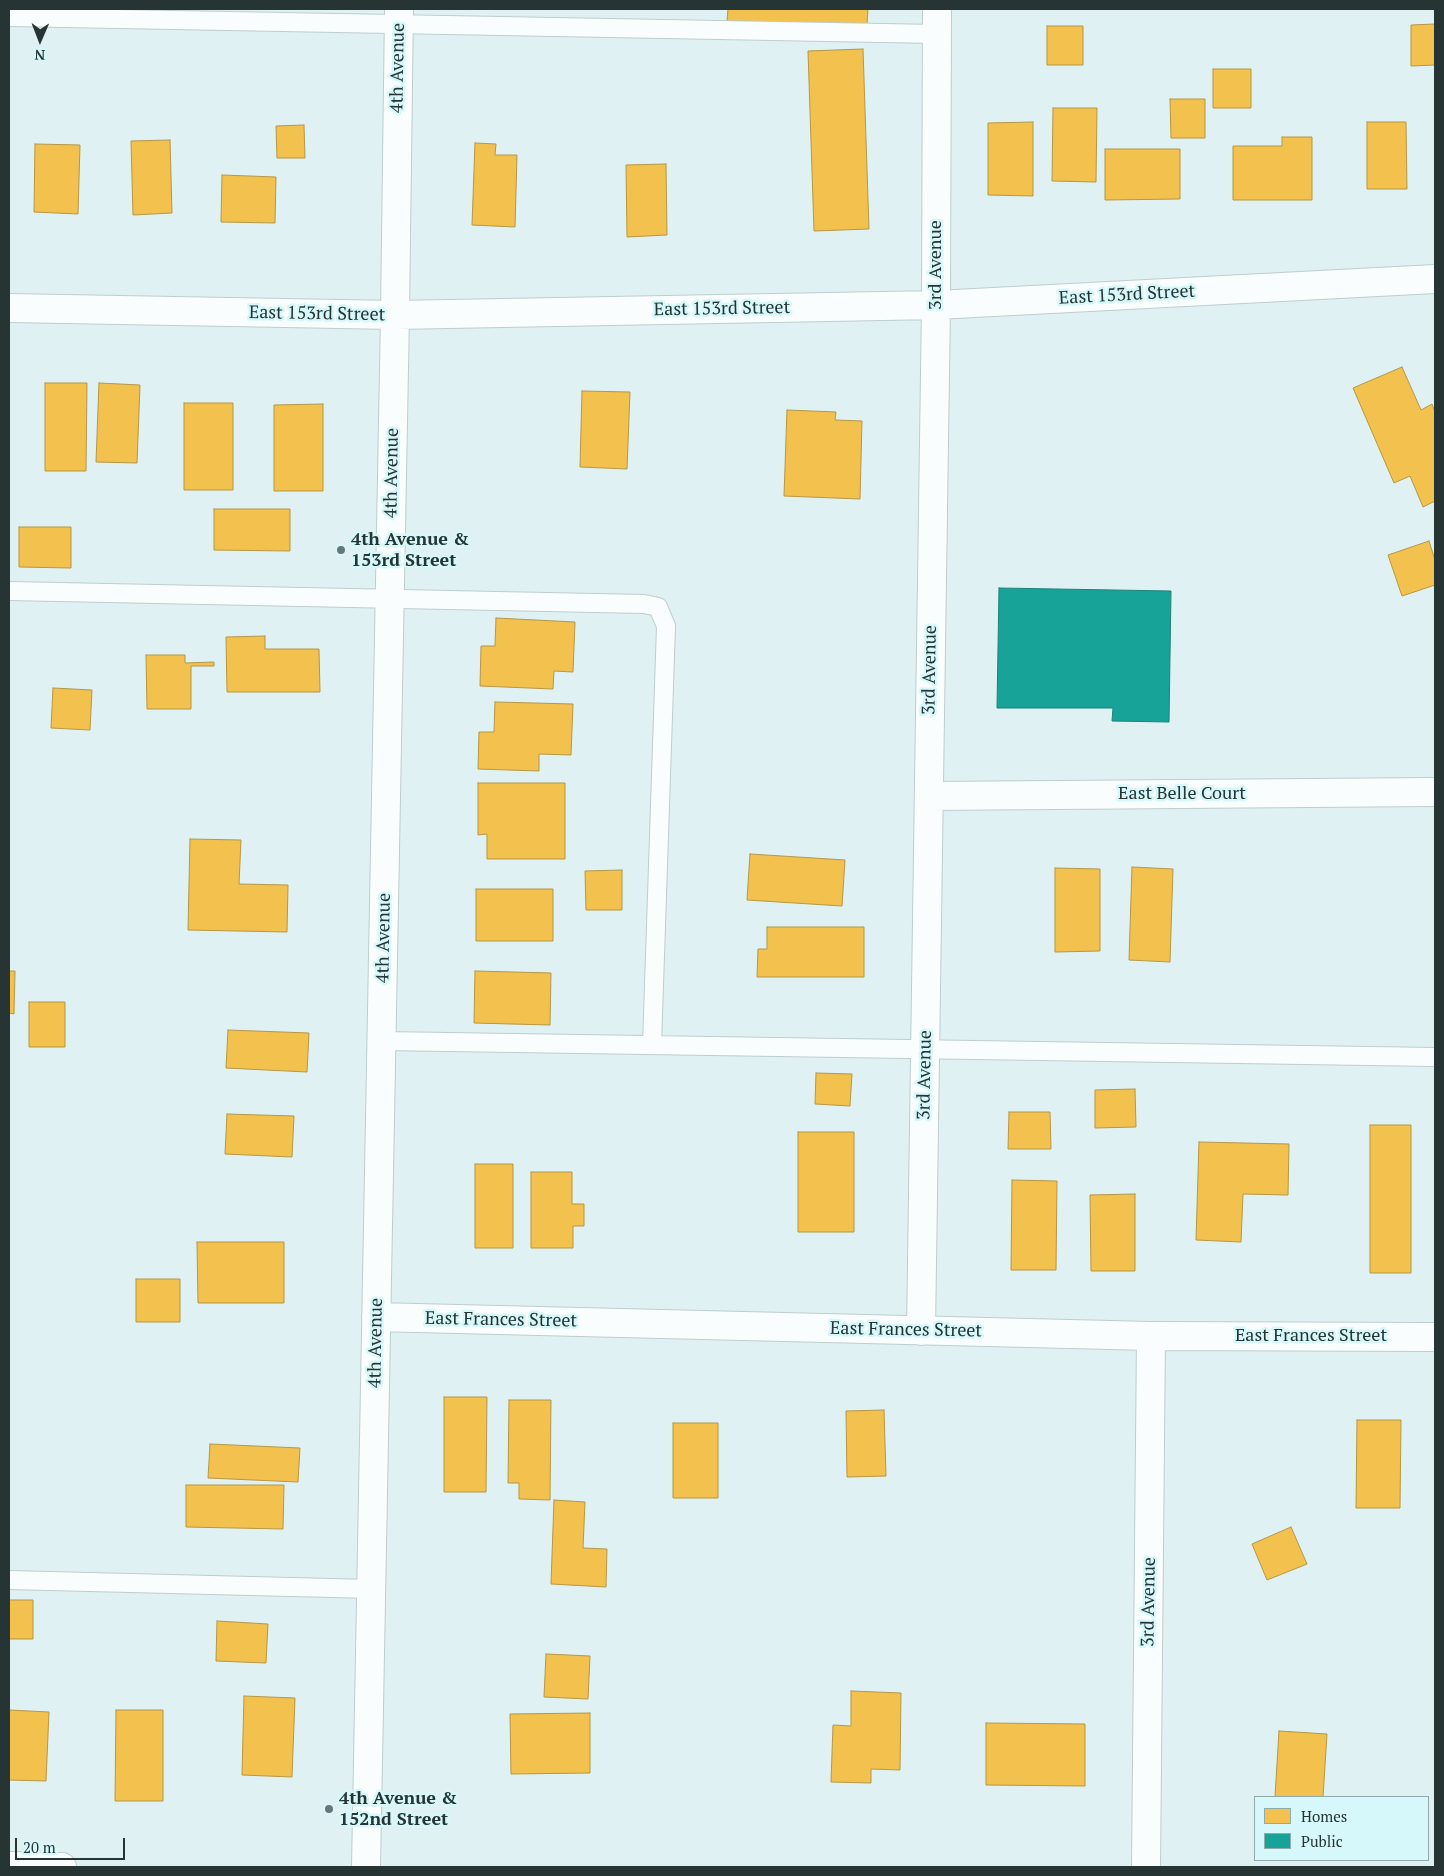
<!DOCTYPE html>
<style>
body{margin:0}
#map{position:relative;width:1444px;height:1876px;overflow:hidden;background:#dff1f2;font-family:"PT Serif",serif}
canvas{display:block}
.frame{position:absolute;inset:0;border:10px solid #273434;pointer-events:none}
.legend{position:absolute;left:1254px;top:1796px;width:175px;height:65px;box-sizing:border-box;background:#d7f8fa;border:1px solid #91aaab;margin:0;padding:6px 9px;list-style:none;font-size:15px;color:#273434}
.legend li{display:flex;align-items:center;gap:10px;height:25px}
.legend b{width:25px;border:1px solid #91aaab}
.north{position:absolute;left:15px;top:15px;width:50px;height:50px;-webkit-text-stroke:4px #d7f8fa;paint-order:stroke;rotate:181deg;font-size:14px;font-weight:700;line-height:20px;text-align:center;color:#273434}
.north::after{content:'';display:block;margin:auto;width:18px;height:22px;background:#273434;clip-path:polygon(50% 0,100% 100%,50% 72%,0 100%)}
.scale{position:absolute;left:15px;top:1838px;width:110px;height:22px;box-sizing:border-box;border:2px solid #273434;border-top:0;padding-left:6px;font-size:15px;line-height:18px;white-space:nowrap;color:#273434;-webkit-text-stroke:4px #d7f8fa;paint-order:stroke}
</style>
<div id="map">
<canvas width="1444" height="1876"></canvas>
<div class="frame"></div>
<ul class="legend">
<li><b style="height:14px;background:#f2c14e"></b>Homes</li>
<li><b style="height:14px;background:#17a398"></b>Public</li>
</ul>
<div class="north">N</div>
<div class="scale">20 m</div>
</div>
<script>
const c = document.querySelector('canvas').getContext('2d');
c.lineJoin = 'round';
function paint(path, color) { c.fillStyle = color; c.fill(path, 'evenodd'); }
const shape = rows => new Path2D(rows.map(r => 'M' + r).join(''));
function stroke(path, color, width, dash) { c.strokeStyle = color; c.lineWidth = width; c.lineCap = dash ? 'butt' : 'round'; c.setLineDash(dash || []); c.stroke(path); }
function label(font, color, halo, rows, align = 'center') {
  c.font = font + ' "PT Serif",serif'; c.lineWidth = 5; c.setLineDash([]); c.textBaseline = 'middle'; c.strokeStyle = halo; c.fillStyle = color; for (const [text, x, y, turn = 0] of rows) {
    c.save(); c.translate(x, y); c.rotate((+turn || 0) * Math.PI / 180); c.textAlign = isNaN(turn) ? turn : align; if (halo) c.strokeText(text, 0, 0); c.fillText(text, 0, 0); c.restore();
  }
}
const homes = shape([
 [728,9,868,9,867,24,727,21,728,9],
 [1435,24,1435,65,1411,66,1411,25,1435,24],
 [1047,26,1083,26,1083,65,1047,65,1047,26],
 [863,49,869,229,814,231,808,51,863,49],
 [1213,69,1251,69,1251,108,1213,108,1213,69],
 [1170,99,1205,99,1205,138,1171,138,1170,99],
 [1053,108,1097,108,1096,182,1052,181,1053,108],
 [1033,122,1033,196,988,195,988,123,1033,122],
 [1367,122,1406,122,1407,189,1367,189,1367,122],
 [304,125,305,158,277,158,276,126,304,125],
 [1282,137,1312,137,1312,200,1233,200,1233,146,1282,146,1282,137],
 [170,140,172,213,133,215,131,141,170,140],
 [475,143,496,144,495,155,517,155,515,227,472,225,475,143],
 [35,144,80,145,78,214,34,212,35,144],
 [1105,149,1180,149,1180,199,1105,200,1105,149],
 [666,164,667,235,627,237,626,165,666,164],
 [222,175,276,177,275,223,221,222,222,175],
 [1402,367,1421,410,1432,404,1435,412,1435,501,1423,507,1410,476,1394,483,1353,388,1402,367],
 [45,383,87,383,86,471,45,471,45,383],
 [99,383,140,385,137,463,96,462,99,383],
 [582,391,630,392,627,469,580,467,582,391],
 [184,403,233,403,233,490,184,490,184,403],
 [323,404,323,491,274,491,274,405,323,404],
 [787,410,836,412,835,420,862,421,860,499,784,496,787,410],
 [214,509,290,509,290,551,214,550,214,509],
 [19,527,71,527,71,568,19,567,19,527],
 [1429,541,1435,560,1435,585,1402,596,1388,555,1429,541],
 [496,618,575,622,573,672,554,671,553,689,480,686,481,646,495,646,496,618],
 [265,636,265,649,319,649,320,692,227,692,226,637,265,636],
 [146,655,185,655,185,663,214,662,214,666,191,666,191,709,147,709,146,655],
 [53,688,92,690,90,730,51,728,53,688],
 [495,702,573,704,571,755,539,754,539,771,478,769,479,732,494,732,495,702],
 [478,783,565,783,565,859,487,859,487,834,478,835,478,783],
 [190,839,241,840,239,884,288,885,287,932,188,930,190,839],
 [750,854,845,860,842,906,747,900,750,854],
 [1132,867,1173,869,1170,962,1129,960,1132,867],
 [1055,868,1100,869,1100,951,1055,952,1055,868],
 [622,870,622,910,586,910,585,871,622,870],
 [476,889,553,889,553,941,476,941,476,889],
 [767,927,864,927,864,977,757,977,758,949,767,949,767,927],
 [9,971,15,971,14,1014,9,1013,9,971],
 [475,971,551,973,550,1025,474,1023,475,971],
 [29,1002,65,1002,65,1047,29,1047,29,1002],
 [228,1030,309,1033,307,1072,226,1068,228,1030],
 [816,1073,852,1074,850,1106,815,1104,816,1073],
 [1135,1089,1136,1127,1095,1128,1095,1090,1135,1089],
 [1009,1112,1050,1112,1051,1149,1008,1149,1009,1112],
 [227,1114,294,1116,292,1157,225,1154,227,1114],
 [1370,1125,1411,1125,1411,1273,1370,1273,1370,1125],
 [798,1132,854,1132,854,1232,798,1232,798,1132],
 [1199,1142,1289,1144,1288,1195,1243,1194,1241,1242,1196,1240,1199,1142],
 [475,1164,513,1164,513,1248,475,1248,475,1164],
 [531,1172,572,1172,572,1204,584,1204,584,1226,573,1226,573,1248,531,1248,531,1172],
 [1012,1180,1057,1181,1056,1270,1011,1270,1012,1180],
 [1135,1194,1135,1271,1091,1271,1090,1195,1135,1194],
 [197,1242,284,1242,284,1303,198,1303,197,1242],
 [136,1279,180,1279,180,1322,136,1322,136,1279],
 [444,1397,487,1397,486,1492,444,1492,444,1397],
 [509,1400,551,1400,550,1500,519,1499,519,1483,508,1483,509,1400],
 [884,1410,886,1476,847,1477,846,1411,884,1410],
 [1357,1420,1401,1420,1400,1508,1356,1508,1357,1420],
 [673,1423,718,1423,718,1498,673,1498,673,1423],
 [210,1444,300,1448,298,1482,208,1478,210,1444],
 [186,1485,284,1485,283,1529,186,1527,186,1485],
 [554,1500,585,1502,583,1548,607,1549,606,1587,551,1584,554,1500],
 [1291,1527,1307,1564,1267,1580,1252,1544,1291,1527],
 [9,1600,33,1600,33,1639,9,1639,9,1600],
 [217,1621,268,1624,266,1663,216,1661,217,1621],
 [546,1654,590,1656,588,1699,544,1697,546,1654],
 [851,1691,901,1693,900,1770,871,1769,871,1783,831,1782,833,1725,851,1726,851,1691],
 [244,1696,295,1698,292,1777,242,1775,244,1696],
 [9,1710,49,1712,46,1781,9,1780,9,1710],
 [116,1710,163,1710,163,1801,115,1801,116,1710],
 [590,1713,590,1773,511,1774,510,1714,590,1713],
 [986,1723,1085,1724,1085,1786,986,1785,986,1723],
 [1279,1731,1327,1734,1323,1797,1275,1797,1279,1731]
]);
const public = shape([
 [999,588,1171,591,1169,722,1112,721,1113,708,997,708,999,588]
]);
const lane = shape([
 [9,17,937,34],
 [9,591,644,604,658,607,666,626,652,1045],
 [382,1041,1435,1057],
 [9,1580,372,1589]
]);
const street = shape([
 [9,308,395,315,936,305,1435,279],
 [929,796,1435,792],
 [376,1317,1151,1336,1435,1337],
 [921,1331,936,305,937,9],
 [9,1866,62,1867],
 [366,1867,395,315,399,9],
 [1146,1867,1151,1336]
]);
const markers = [
 [341,550,5,"#677676"],
 [329,1809,5,"#677676"]
];
const streetNames = [
 ["4th Avenue",398,68,-89],
 ["3rd Avenue",936,265,-90],
 ["East 153rd Street",1127,295,-3],
 ["East 153rd Street",722,309,-1],
 ["East 153rd Street",317,314,1],
 ["4th Avenue",392,473,-89],
 ["3rd Avenue",930,670,-89],
 ["East Belle Court",1182,794],
 ["4th Avenue",384,938,-89],
 ["3rd Avenue",925,1075,-89],
 ["East Frances Street",501,1320,1],
 ["East Frances Street",906,1330,1],
 ["East Frances Street",1311,1336],
 ["4th Avenue",376,1343,-89],
 ["3rd Avenue",1149,1602,-89]
];
const poiNames = [
 ["4th Avenue &",351,540],
 ["153rd Street",351,561],
 ["4th Avenue &",339,1799],
 ["152nd Street",339,1820]
];
paint(homes, '#f2c14e');
stroke(homes, '#b59746', 1);
paint(public, '#17a398');
stroke(public, '#1c827a', 1);
stroke(lane, '#bfcdce', 20);
stroke(street, '#bfcdce', 30);
stroke(lane, '#fafdfd', 18);
stroke(street, '#fafdfd', 28);
for (const [x, y, r, color] of markers) { const dot = new Path2D(); dot.arc(x, y, r, 0, 2 * Math.PI); c.fillStyle = color; c.fill(dot); stroke(dot, '#d7f8fa', 2); }
label('18px', '#273434', '#d7f8fa', streetNames);
label('bold 18px', '#273434', '#d7f8fa', poiNames, 'left');
</script>
